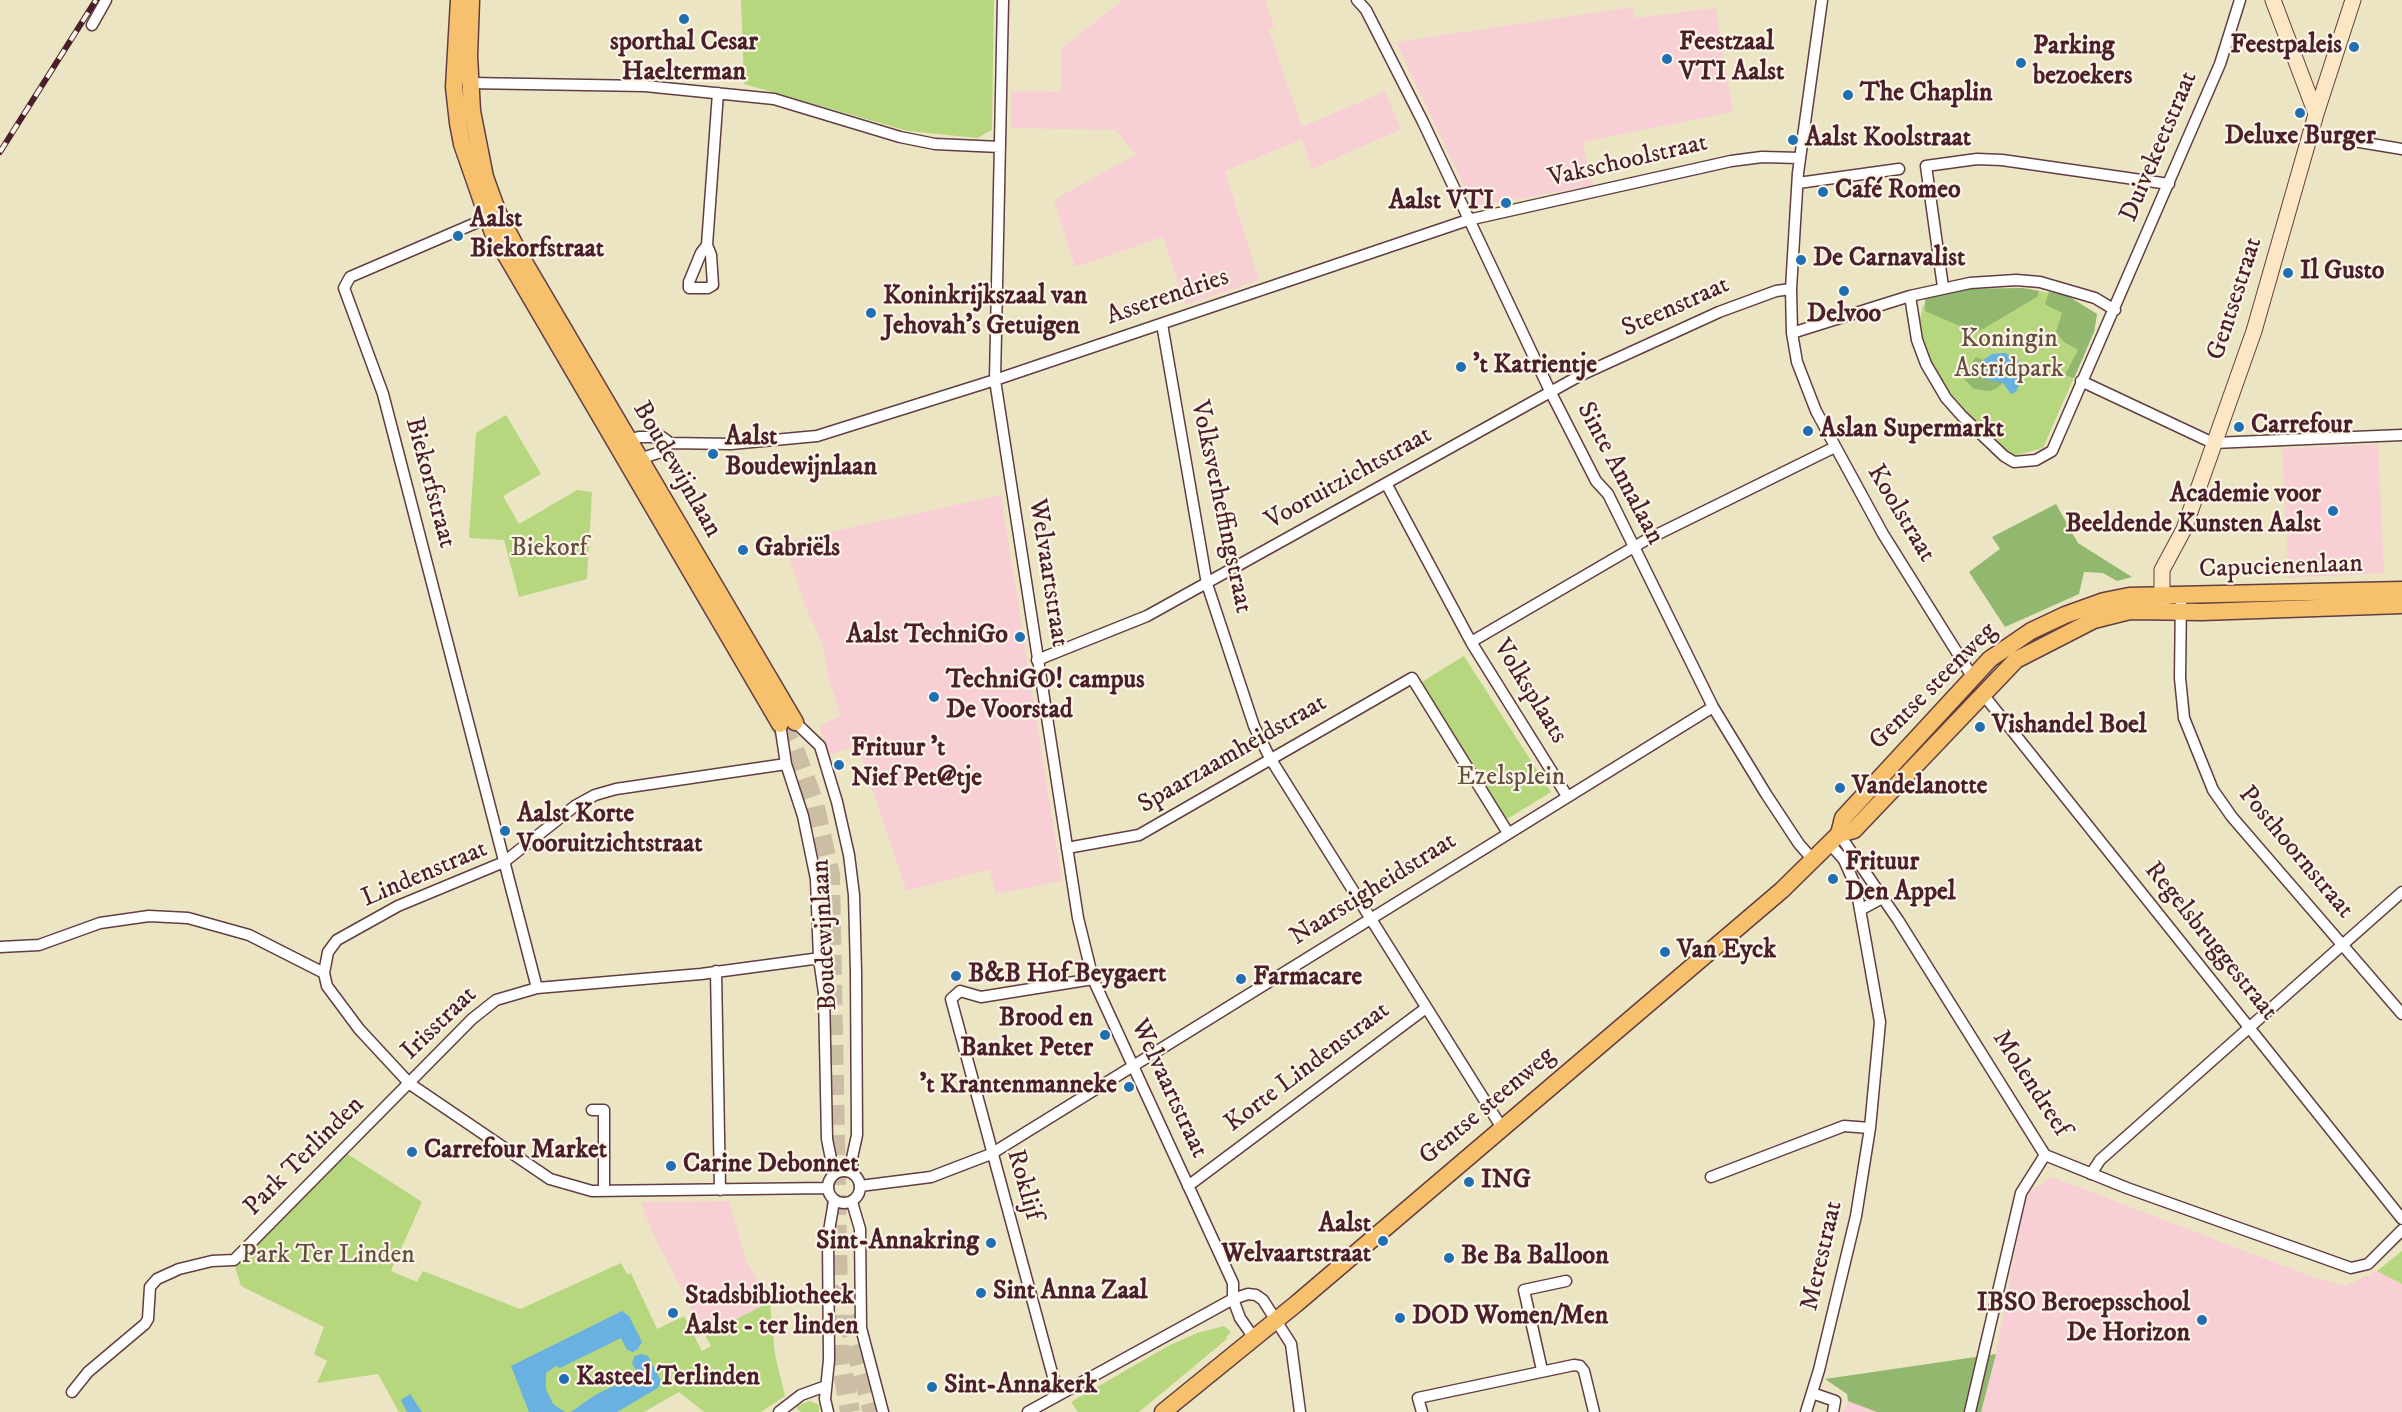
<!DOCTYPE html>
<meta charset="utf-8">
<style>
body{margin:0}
canvas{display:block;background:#ece5c4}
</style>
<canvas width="2402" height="1412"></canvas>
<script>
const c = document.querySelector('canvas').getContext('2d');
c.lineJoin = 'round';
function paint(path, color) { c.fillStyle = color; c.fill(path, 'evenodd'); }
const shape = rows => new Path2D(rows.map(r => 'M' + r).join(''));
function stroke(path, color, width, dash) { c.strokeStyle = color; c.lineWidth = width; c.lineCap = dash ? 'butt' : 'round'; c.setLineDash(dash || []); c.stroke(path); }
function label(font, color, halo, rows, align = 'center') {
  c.font = font + ' "IM FELL DW Pica",serif'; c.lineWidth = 4.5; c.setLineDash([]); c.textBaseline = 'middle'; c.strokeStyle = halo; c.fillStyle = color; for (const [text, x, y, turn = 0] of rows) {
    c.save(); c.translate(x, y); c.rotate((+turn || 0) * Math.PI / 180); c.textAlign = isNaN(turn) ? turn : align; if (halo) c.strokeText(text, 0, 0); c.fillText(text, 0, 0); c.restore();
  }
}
const built = shape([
 [1123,0,1265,0,1274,27,1269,30,1302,127,1385,91,1401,129,1312,169,1302,139,1225,171,1259,280,1185,305,1163,237,1075,267,1054,200,1136,154,1115,130,1011,128,1011,91,1061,92,1062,48],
 [1633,7,1635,18,1716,8,1733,112,1582,142,1593,185,1474,207,1396,42],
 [2378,444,2384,573,2289,578,2282,449],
 [1001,495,1062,881,996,894,989,869,907,891,857,746,830,755,819,726,841,716,828,677,823,645,806,608,784,542],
 [2052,1177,2310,1276,2345,1286,2377,1271,2402,1284,2402,1412,1981,1412,1996,1354,2026,1193],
 [729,1201,746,1261,770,1302,705,1335,651,1230,641,1202],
 [1848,1401,1877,1412,1842,1412]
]);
const green = shape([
 [741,0,994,0,992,130,977,138,908,131,744,84],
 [2022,288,2068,296,2097,314,2094,332,2043,448,2013,456,1994,442,1946,388,1926,353,1919,323,1923,306,1931,298,1971,289],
 [506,415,541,474,503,496,519,524,577,490,592,492,587,579,519,597,504,540,469,538,476,433],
 [1464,656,1551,792,1504,821,1420,683],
 [343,1151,422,1202,391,1271,417,1282,423,1271,520,1309,621,1263,627,1274,631,1273,657,1329,684,1316,702,1351,711,1346,705,1335,770,1302,775,1355,785,1396,761,1412,704,1412,679,1392,644,1412,399,1412,378,1374,317,1383,327,1361,314,1354,324,1327,241,1286,233,1260],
 [2402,1251,2402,1284,2377,1271],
 [1224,1326,1231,1332,1226,1337,1227,1339,1139,1412,1078,1412,1071,1402,1168,1346,1197,1333],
 [810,1401,819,1405,819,1412,801,1412,797,1409,797,1406]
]);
const forest = shape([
 [2022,288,2039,291,2037,297,1976,333,1925,311,1925,296,1971,289],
 [2049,292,2068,296,2097,314,2094,332,2074,378,2065,375,2078,350,2064,342,2056,332,2062,313,2045,304],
 [1976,357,1983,360,1981,371,1993,380,2003,383,1997,388,1990,391,1974,389,1962,377],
 [2056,504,2078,543,2132,577,2117,581,2103,573,2084,572,2079,594,2005,627,1969,572,2000,549,1992,537],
 [1996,1354,1981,1412,1877,1412,1848,1401,1847,1394,1825,1379]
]);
const water = shape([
 [2005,353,2018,360,2022,369,2021,381,2016,392,2011,394,2003,383,1985,379,1981,371,1983,360,1992,354],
 [622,1311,629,1316,642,1342,638,1349,633,1352,627,1350,621,1338,560,1368,556,1366,546,1373,546,1389,553,1404,565,1412,529,1412,511,1366],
 [641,1354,648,1356,661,1381,658,1388,617,1412,571,1412,595,1395,638,1374,632,1363,635,1356],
 [410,1394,422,1412,407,1412,401,1400]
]);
const highwayTunnel = shape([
 [780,724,794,749,814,803,830,875,839,1349,850,1412],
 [847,1316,873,1412]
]);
const street = shape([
 [1003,0,995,380,1078,918,1093,979,1233,1283,1233,1299,1240,1318,1254,1338],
 [1357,0,1366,10,1423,122,1551,393,1596,481,1608,494,1713,707,1766,794,1799,844,1814,861],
 [1822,0,1798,173,1791,289,1792,333,1797,362,1816,411,1883,534,1973,678],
 [92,25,106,0],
 [469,83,645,86,774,99,900,137,935,144,1000,147],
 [2312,134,2402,149],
 [1798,183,1899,169],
 [492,216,350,277,344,288,383,394,537,988,701,974,813,959],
 [707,245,701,253,689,282,689,288,708,288,713,285,711,255,707,245,718,93],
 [1943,287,1926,166,1977,159,2002,160,2169,184],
 [1910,296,1917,340,1926,364,1946,398,1962,416,2004,456,2014,462,2036,460,2052,451,2220,64,2240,0],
 [1162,324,1207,584,1254,726,1270,758,1502,1128],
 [1792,333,1910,296,1970,283,2016,280,2040,282,2095,298,2115,310],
 [2081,381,2213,443,2402,435],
 [630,440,639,437,662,437,670,443,731,444,817,436,995,380,1468,220,1731,161,1762,157,1800,158],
 [636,460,661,452,670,443],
 [1387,485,1471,642,1567,796],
 [2181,596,2180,678,2184,718,2213,790,2232,817,2402,1014],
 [1471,642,1646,540,1835,447],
 [1037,660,1147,616,1581,375,1719,312,1776,291,1791,289],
 [1982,693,2402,1219],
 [795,722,820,746,837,802,849,855,854,895,856,972,857,1135,852,1158,853,1174],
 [780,724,786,764,803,816,816,879,819,959,824,993,827,1139,834,1174],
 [786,764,616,789,595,795,575,806,504,862,398,906,337,940,328,952,324,973,327,986,359,1029,410,1084,550,1179,592,1191,827,1188],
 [1839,834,1898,920,2045,1155,2127,1188,2351,1268,2368,1264,2402,1230],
 [1067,848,1139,835,1412,678,1508,833],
 [1860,910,1882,898],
 [0,947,39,945,100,923,149,916,188,918,249,935,324,973],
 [716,971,720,1190],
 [592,1110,604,1110,604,1191],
 '828 1187a16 16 0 1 1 32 0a16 16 0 1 1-32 0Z',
 [2091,1174,2100,1160,2402,892],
 [1711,1177,1844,1126,1870,1128],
 [860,1186,931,1177,991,1154,1713,707],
 [1188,1186,1426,1008],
 [852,1202,860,1229,861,1328,883,1412],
 [1542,1370,1524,1290,1566,1281],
 [72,1392,88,1372,145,1324,148,1319,150,1287,157,1279,179,1269,212,1261,234,1260,472,1019,496,1000,537,988],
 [1812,1393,1835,1401,1833,1412],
 [1058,1395,951,999,960,991,981,997,1093,979],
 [779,1412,801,1395,826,1386],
 [828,1412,825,1399,829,1360,828,1237,834,1201],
 [1028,1412,1233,1299,1248,1294,1256,1295,1263,1300,1291,1344,1300,1412],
 [1422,1412,1418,1398,1574,1365,1580,1366,1584,1371,1594,1412],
 [1806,1412,1819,1370,1856,1216,1870,1128,1880,1022,1856,887,1844,860,1830,844],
 [1970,1412,2021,1193,2045,1155]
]);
const secondary = shape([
 [2273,0,2316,114],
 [2162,606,2162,570,2184,529,2254,331,2316,114,2353,0]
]);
const primary = shape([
 [459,0,454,87,458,123,462,144,493,233,780,724],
 [471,0,469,56,472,111,485,177,498,213,520,255,795,722],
 [1839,834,1843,818,1990,659,2031,631,2065,615,2104,601,2129,596,2402,590],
 [1163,1412,1296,1304,1782,890,1839,834,1854,830,2016,660,2094,620,2130,611,2202,612,2402,605]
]);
const rail = shape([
 [0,152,96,0]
]);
const markers = [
 [684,19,6,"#1f6fb2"],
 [2354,47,6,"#1f6fb2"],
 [1667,59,6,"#1f6fb2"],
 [2021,63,6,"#1f6fb2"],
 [1848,95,6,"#1f6fb2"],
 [2300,113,6,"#1f6fb2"],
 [1793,140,6,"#1f6fb2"],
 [1823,192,6,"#1f6fb2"],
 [1506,203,6,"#1f6fb2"],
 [458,236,6,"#1f6fb2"],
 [1801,260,6,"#1f6fb2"],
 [2288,273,6,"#1f6fb2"],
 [1844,291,6,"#1f6fb2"],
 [871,313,6,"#1f6fb2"],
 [1461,367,6,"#1f6fb2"],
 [2239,427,6,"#1f6fb2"],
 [1808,431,6,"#1f6fb2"],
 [713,454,6,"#1f6fb2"],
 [2333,511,6,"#1f6fb2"],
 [743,550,6,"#1f6fb2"],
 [1020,637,6,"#1f6fb2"],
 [934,697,6,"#1f6fb2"],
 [1980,727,6,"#1f6fb2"],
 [839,765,6,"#1f6fb2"],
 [1840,788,6,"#1f6fb2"],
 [505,831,6,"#1f6fb2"],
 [1833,879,6,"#1f6fb2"],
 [1665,952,6,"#1f6fb2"],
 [956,976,6,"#1f6fb2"],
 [1241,979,6,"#1f6fb2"],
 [1105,1035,6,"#1f6fb2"],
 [1129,1087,6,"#1f6fb2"],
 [412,1152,6,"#1f6fb2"],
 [671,1166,6,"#1f6fb2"],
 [1469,1182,6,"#1f6fb2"],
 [1383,1241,6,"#1f6fb2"],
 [991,1243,6,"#1f6fb2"],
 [1449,1258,6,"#1f6fb2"],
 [981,1293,6,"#1f6fb2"],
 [673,1313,6,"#1f6fb2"],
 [1400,1318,6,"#1f6fb2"],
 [2202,1320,6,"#1f6fb2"],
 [564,1379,6,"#1f6fb2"],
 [932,1387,6,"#1f6fb2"]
];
const poiNames = [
 ["sporthal Cesar",684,44,"center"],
 ["Haelterman",684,74,"center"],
 ["Feestzaal",1679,44],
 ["VTI Aalst",1679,74],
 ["Feestpaleis",2342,47,"right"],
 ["Parking",2033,48],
 ["bezoekers",2033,78],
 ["The Chaplin",1860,95],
 ["Deluxe Burger",2300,138,"center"],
 ["Aalst Koolstraat",1805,140],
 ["Café Romeo",1835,192],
 ["Aalst VTI",1494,203,"right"],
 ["Aalst",470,221],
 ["Biekorfstraat",470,251],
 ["De Carnavalist",1813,260],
 ["Il Gusto",2300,273],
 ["Koninkrijkszaal van",883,298],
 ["Jehovah's Getuigen",883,328],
 ["Delvoo",1844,316,"center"],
 ["'t Katrientje",1473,367],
 ["Carrefour",2251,427],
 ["Aslan Supermarkt",1820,431],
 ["Aalst",725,439],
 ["Boudewijnlaan",725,469],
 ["Academie voor",2321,496,"right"],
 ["Beeldende Kunsten Aalst",2321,526,"right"],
 ["Gabriëls",755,550],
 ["Aalst TechniGo",1008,637,"right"],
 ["TechniGO! campus",946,682],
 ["De Voorstad",946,712],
 ["Vishandel Boel",1992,727],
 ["Frituur 't",851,750],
 ["Nief Pet@tje",851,780],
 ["Vandelanotte",1852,788],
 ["Aalst Korte",517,816],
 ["Vooruitzichtstraat",517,846],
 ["Frituur",1845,864],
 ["Den Appel",1845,894],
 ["Van Eyck",1677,952],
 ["B&B Hof Beygaert",968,976],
 ["Farmacare",1253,979],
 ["Brood en",1093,1020,"right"],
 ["Banket Peter",1093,1050,"right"],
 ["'t Krantenmanneke",1117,1087,"right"],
 ["Carrefour Market",424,1152],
 ["Carine Debonnet",683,1166],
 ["ING",1481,1182],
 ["Aalst",1371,1226,"right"],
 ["Welvaartstraat",1371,1256,"right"],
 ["Sint-Annakring",979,1243,"right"],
 ["Be Ba Balloon",1461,1258],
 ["Sint Anna Zaal",993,1293],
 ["Stadsbibliotheek",685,1298],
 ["Aalst - ter linden",685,1328],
 ["IBSO Beroepsschool",2190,1305,"right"],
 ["De Horizon",2190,1335,"right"],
 ["DOD Women/Men",1412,1318],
 ["Kasteel Terlinden",576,1379],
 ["Sint-Annakerk",944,1387]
];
const streetNames = [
 ["Duivekeetstraat",2160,147,-67],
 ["Vakschoolstraat",1628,162,-13],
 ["Asserendries",1168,298,-19],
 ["Gentsestraat",2236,299,-72],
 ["Steenstraat",1676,308,-24],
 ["Boudewijnlaan",676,470,60],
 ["Sinte Annalaan",1619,474,62],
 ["Vooruitzichtstraat",1349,479,-29],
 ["Biekorfstraat",429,483,75],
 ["Volksverheffingstraat",1220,507,78],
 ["Koolstraat",1900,514,59],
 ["Capucienenlaan",2281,568,-2],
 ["Welvaartstraat",1047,573,81],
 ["Gentse steenweg",1934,687,-45],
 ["Volksplaats",1529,692,58],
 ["Spaarzaamheidstraat",1233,755,-30],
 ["Posthoornstraat",2295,853,50],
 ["Lindenstraat",425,875,-23],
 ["Naarstigheidstraat",1374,890,-32],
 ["Boudewijnlaan",826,935,-93],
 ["Regelsbruggestraat",2210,942,51],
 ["Irisstraat",440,1024,-44],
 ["Korte Lindenstraat",1308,1068,-37],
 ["Molendreef",2030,1084,57],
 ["Welvaartstraat",1168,1089,65],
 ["Gentse steenweg",1488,1107,-40],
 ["Park Terlinden",305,1157,-45],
 ["Roklijf",1023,1185,74],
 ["Merestraat",1823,1256,-77]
];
const parkNames = [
 ["Koningin",2009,341],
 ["Astridpark",2009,371],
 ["Biekorf",549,550],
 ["Ezelsplein",1511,779],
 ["Park Ter Linden",328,1257]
];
paint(built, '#f7cfd5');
paint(green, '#b7d77f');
paint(forest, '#91b86e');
paint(water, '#68b1e0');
stroke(highwayTunnel, '#ccbda5', 20, [20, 10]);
stroke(street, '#623d42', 13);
stroke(secondary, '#623d42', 17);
stroke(primary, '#623d42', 19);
stroke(street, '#fff', 10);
stroke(secondary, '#fce6c4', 15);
stroke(primary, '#f7c06c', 16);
stroke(rail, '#4a1f2b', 6);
stroke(rail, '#fcf5e5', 4, [11]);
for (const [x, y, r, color] of markers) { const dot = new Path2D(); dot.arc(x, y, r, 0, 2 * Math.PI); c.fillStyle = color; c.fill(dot); stroke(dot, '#fcf5e5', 2); }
label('bold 26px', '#4a1f2b', '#fcf5e5', poiNames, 'left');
label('26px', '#4a1f2b', '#fcf5e5', streetNames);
label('26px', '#654d40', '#fcf5e5', parkNames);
</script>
